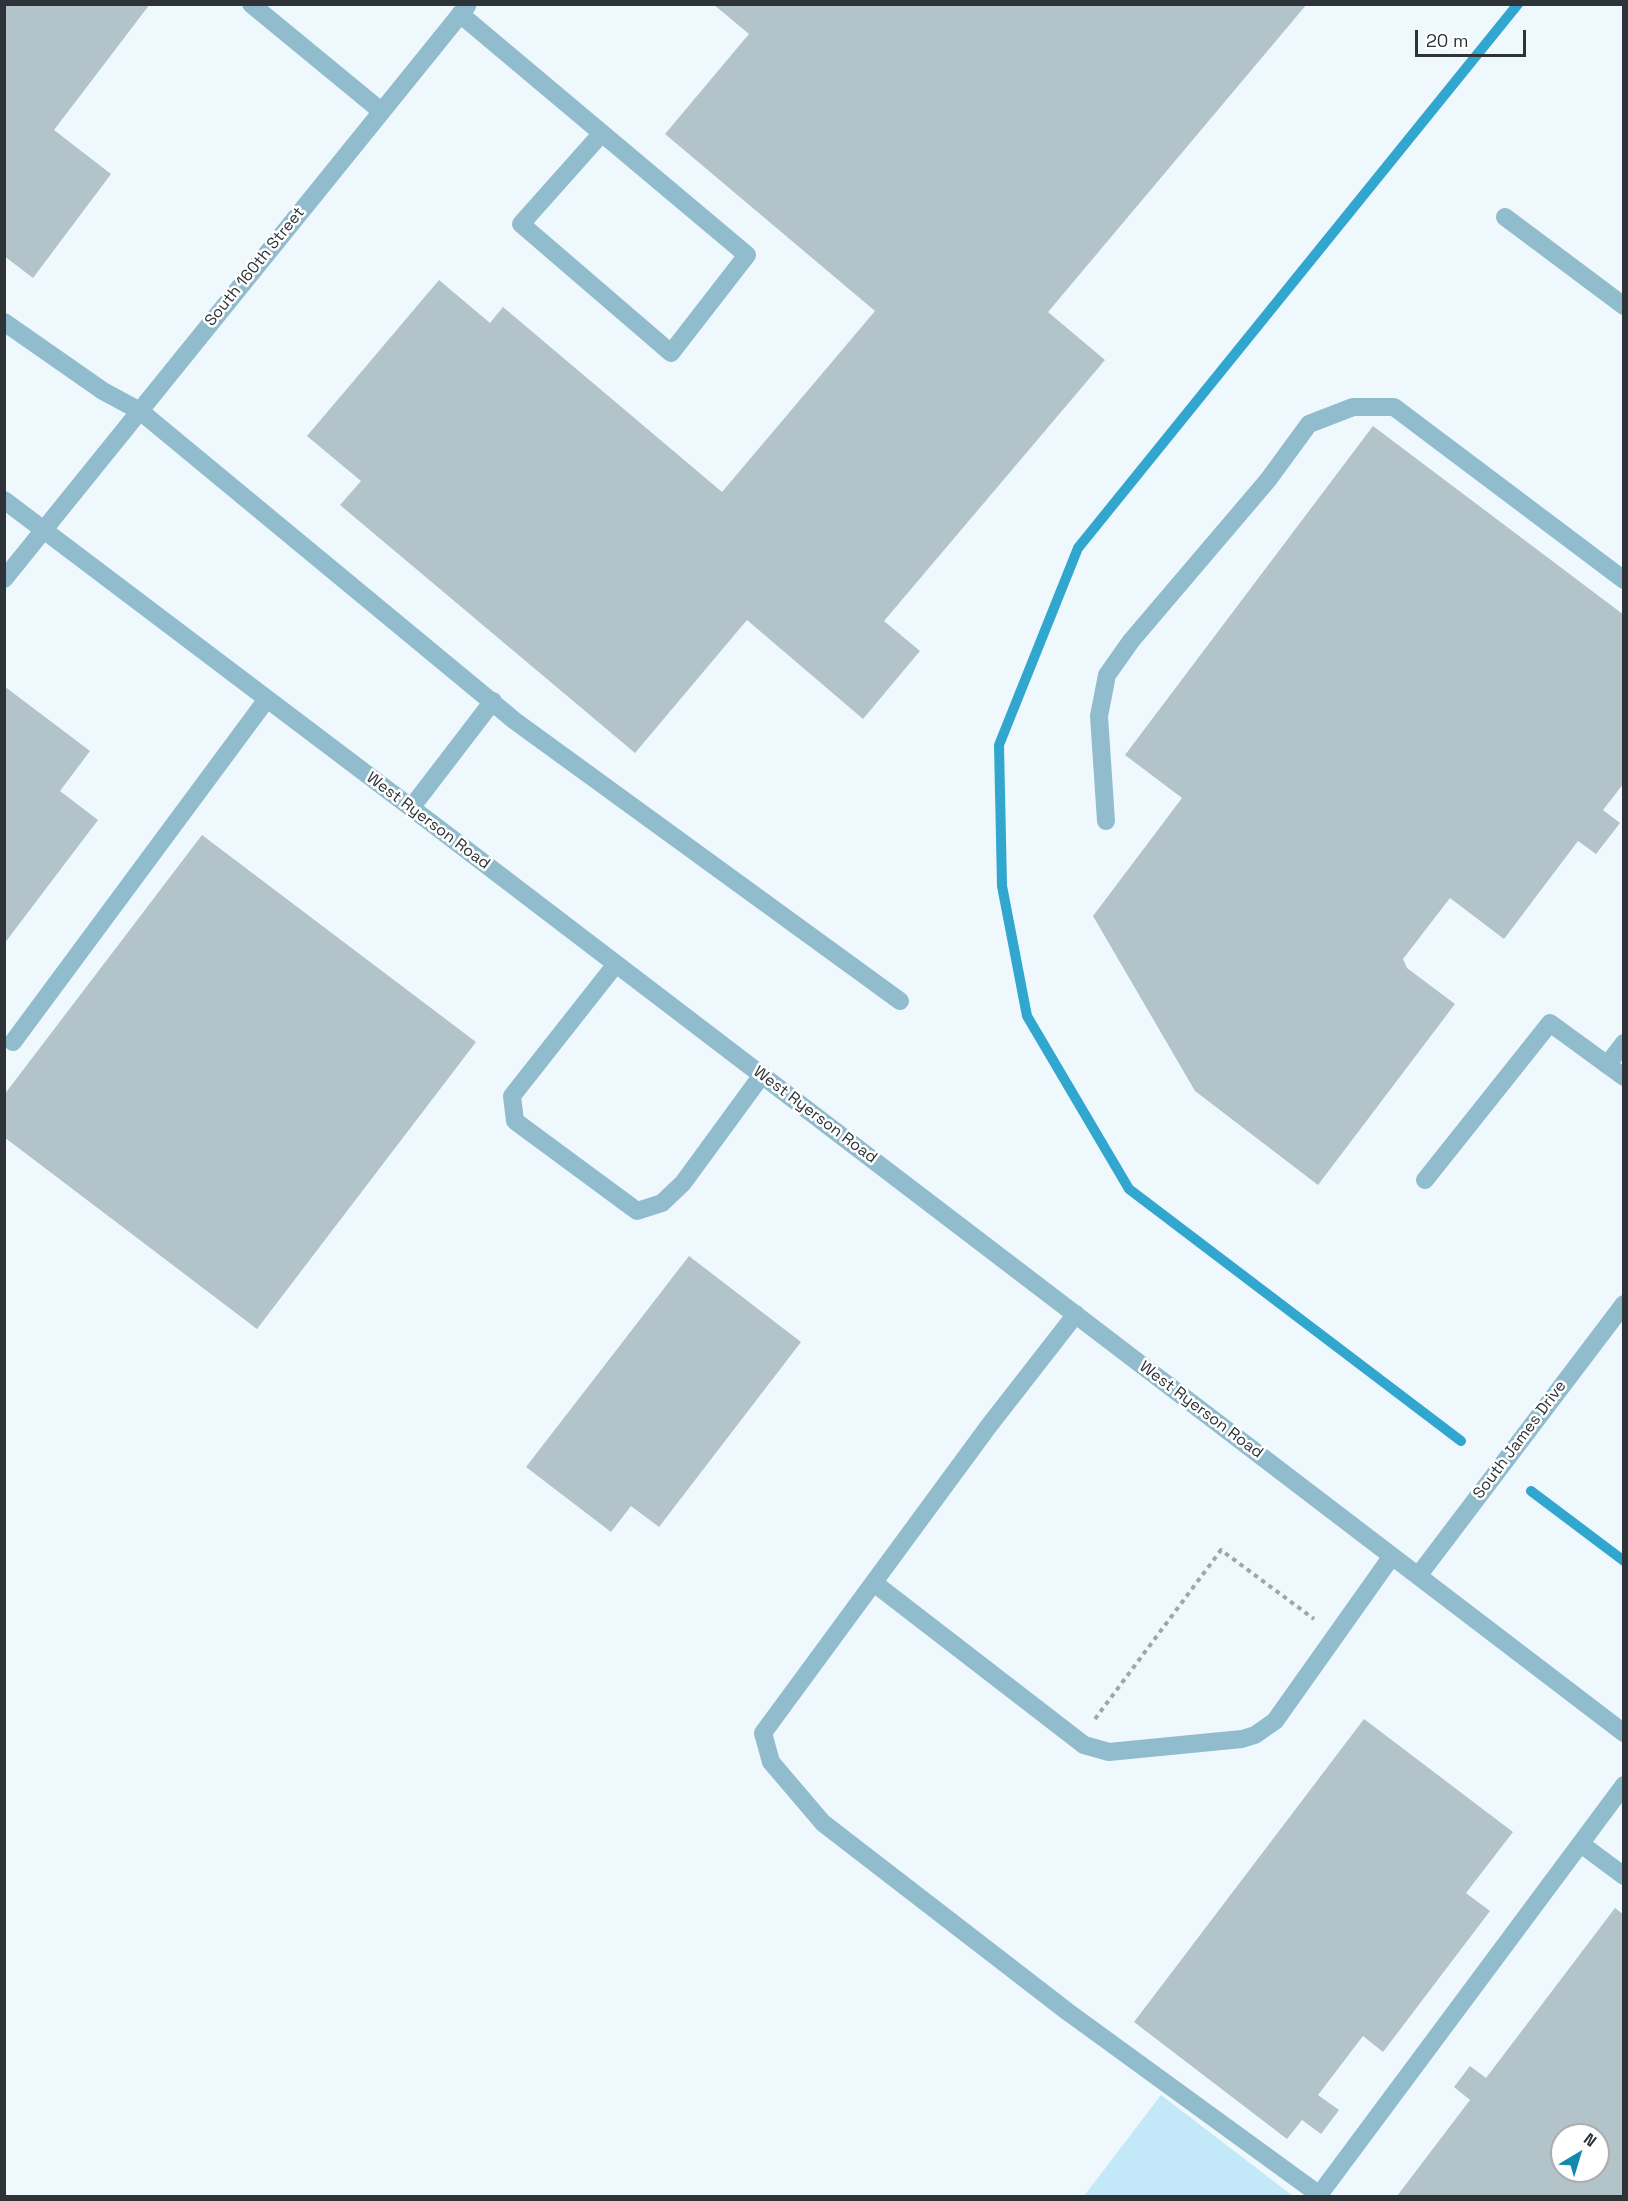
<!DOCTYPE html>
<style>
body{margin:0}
#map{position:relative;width:1628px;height:2201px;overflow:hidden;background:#eff9fd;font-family:"Space Grotesk",sans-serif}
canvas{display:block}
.frame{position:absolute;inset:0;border:6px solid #2d3336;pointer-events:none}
.north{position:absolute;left:1550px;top:2123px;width:60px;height:60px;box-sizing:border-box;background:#fff;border:2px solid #abadaf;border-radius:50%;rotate:38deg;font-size:16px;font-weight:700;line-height:24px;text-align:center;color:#2d3336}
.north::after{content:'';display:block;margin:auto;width:21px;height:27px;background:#1289ad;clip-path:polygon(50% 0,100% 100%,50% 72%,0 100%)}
.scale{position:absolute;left:1415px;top:30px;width:111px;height:27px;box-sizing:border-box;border:3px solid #2d3336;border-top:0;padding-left:8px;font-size:18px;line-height:21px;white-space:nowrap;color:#2d3336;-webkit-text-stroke:4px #fff;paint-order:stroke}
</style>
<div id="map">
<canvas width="1628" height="2201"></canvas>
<div class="frame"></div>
<div class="north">N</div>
<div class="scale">20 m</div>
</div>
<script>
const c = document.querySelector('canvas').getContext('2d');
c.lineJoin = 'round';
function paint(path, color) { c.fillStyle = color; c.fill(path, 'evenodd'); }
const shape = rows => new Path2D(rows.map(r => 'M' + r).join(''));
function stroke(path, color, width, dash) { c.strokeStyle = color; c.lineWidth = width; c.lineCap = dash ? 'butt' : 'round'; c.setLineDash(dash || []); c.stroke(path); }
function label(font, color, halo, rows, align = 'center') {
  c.font = font + ' "Space Grotesk",sans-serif'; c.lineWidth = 5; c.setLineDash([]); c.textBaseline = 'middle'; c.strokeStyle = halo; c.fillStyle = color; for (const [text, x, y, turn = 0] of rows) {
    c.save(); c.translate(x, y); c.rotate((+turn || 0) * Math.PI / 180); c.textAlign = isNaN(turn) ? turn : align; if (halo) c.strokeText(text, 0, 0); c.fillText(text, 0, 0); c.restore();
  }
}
const green = shape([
 [1161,2095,1293,2196,1084,2196]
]);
const stream = shape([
 [1461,1441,1129,1189,1027,1016,1002,886,999,745,1078,548,1518,4],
 [1531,1491,1624,1561]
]);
const building = shape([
 [4,4,150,4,54,130,111,174,33,278,4,256],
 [713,4,1307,4,1048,312,1105,360,884,621,920,651,863,719,747,620,635,753,340,505,361,481,307,436,439,280,490,323,503,307,722,492,875,311,665,134,749,34],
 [1373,426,1624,615,1624,783,1603,810,1620,823,1596,854,1578,841,1504,939,1450,898,1403,959,1407,968,1455,1004,1318,1185,1195,1091,1093,916,1182,798,1125,755],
 [4,686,90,751,60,791,98,820,4,944],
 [202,835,476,1042,257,1329,4,1137,4,1095],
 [689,1256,801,1342,659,1527,631,1506,611,1532,526,1467],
 [1364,1719,1513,1832,1466,1893,1490,1911,1383,2052,1363,2036,1318,2095,1339,2110,1321,2134,1302,2120,1287,2139,1134,2022],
 [1615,1908,1624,1915,1624,2196,1397,2196,1470,2100,1454,2087,1470,2066,1486,2078],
 [1562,2135,1598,2135,1598,2171,1562,2171]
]);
const path = shape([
 [1095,1719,1221,1550,1314,1619]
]);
const minor = shape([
 [251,4,381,111],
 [460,14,747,255,671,353,521,224,602,133],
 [1505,217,1624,306],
 [4,322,103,391,140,411,515,721,900,1001],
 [4,500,434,825,1624,1733],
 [4,579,467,6],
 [411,808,493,701],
 [1106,821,1099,716,1107,675,1131,641,1268,480,1309,424,1353,407,1394,407,1624,580],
 [616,964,512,1096,515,1121,637,1211,662,1203,683,1183,762,1075],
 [13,1042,267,699],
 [1607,1065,1624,1043],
 [1425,1180,1550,1023,1624,1077],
 [1076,1314,988,1427,763,1733,771,1762,823,1823,1068,2012,1321,2196],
 [1418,1576,1624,1304],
 [874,1583,1084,1745,1109,1752,1242,1739,1255,1735,1275,1721,1392,1556],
 [1581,1844,1624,1876],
 [1319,2195,1624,1785]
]);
const streetNames = [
 ["South 160th Street",255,267,-51],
 ["West Ryerson Road",428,821,37],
 ["West Ryerson Road",815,1115,37],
 ["West Ryerson Road",1201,1410,37],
 ["South James Drive",1520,1440,-53]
];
paint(green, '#c3e8f7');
stroke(stream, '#31a6ce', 10);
paint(building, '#b3c3ca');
stroke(path, '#9da6a9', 4, [4.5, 4.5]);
stroke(minor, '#91bcce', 18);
label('16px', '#2d3336', '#fff', streetNames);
</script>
